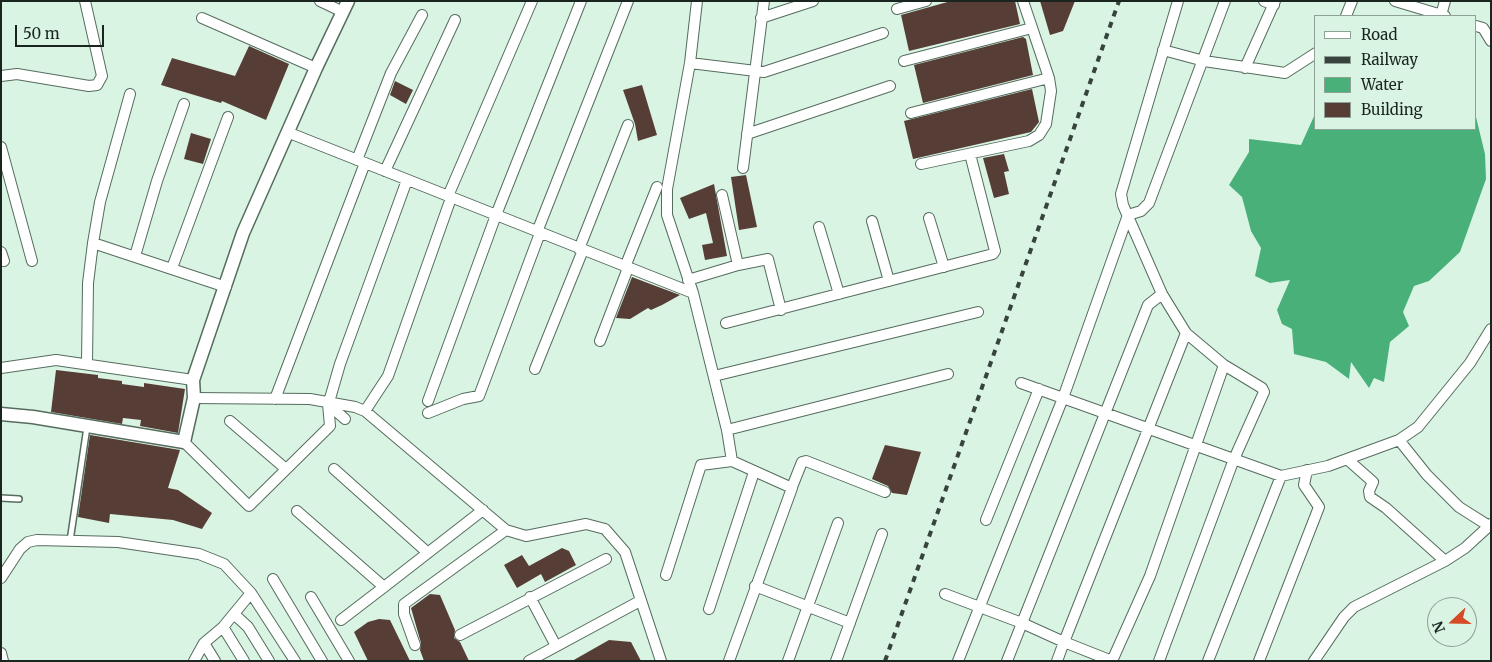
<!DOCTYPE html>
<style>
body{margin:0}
#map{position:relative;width:1492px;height:662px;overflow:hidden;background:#daf4e3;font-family:Merriweather,serif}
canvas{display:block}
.frame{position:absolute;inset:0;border:2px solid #1b251f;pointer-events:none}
.legend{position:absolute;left:1314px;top:15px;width:162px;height:115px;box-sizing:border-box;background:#daf4e3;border:1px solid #8ea195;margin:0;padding:6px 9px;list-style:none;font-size:15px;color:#1b251f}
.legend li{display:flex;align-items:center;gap:10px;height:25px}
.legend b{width:25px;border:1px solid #8ea195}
.north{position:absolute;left:1427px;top:597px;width:50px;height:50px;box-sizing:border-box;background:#daf4e3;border:1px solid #8ea195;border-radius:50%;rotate:249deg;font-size:14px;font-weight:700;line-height:20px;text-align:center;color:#1b251f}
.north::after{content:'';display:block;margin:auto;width:18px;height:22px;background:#d44b25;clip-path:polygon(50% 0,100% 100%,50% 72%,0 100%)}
.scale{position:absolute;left:15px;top:25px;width:89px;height:22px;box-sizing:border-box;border:2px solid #1b251f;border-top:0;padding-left:6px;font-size:15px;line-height:18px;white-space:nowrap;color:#1b251f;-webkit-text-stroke:4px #daf4e3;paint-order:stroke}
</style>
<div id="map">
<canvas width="1492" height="662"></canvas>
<div class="frame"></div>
<ul class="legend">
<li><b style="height:6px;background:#fff"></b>Road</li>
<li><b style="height:6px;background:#37433c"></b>Railway</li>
<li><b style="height:14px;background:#4ab07a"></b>Water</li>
<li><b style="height:14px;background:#563e37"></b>Building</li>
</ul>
<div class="north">N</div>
<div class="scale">50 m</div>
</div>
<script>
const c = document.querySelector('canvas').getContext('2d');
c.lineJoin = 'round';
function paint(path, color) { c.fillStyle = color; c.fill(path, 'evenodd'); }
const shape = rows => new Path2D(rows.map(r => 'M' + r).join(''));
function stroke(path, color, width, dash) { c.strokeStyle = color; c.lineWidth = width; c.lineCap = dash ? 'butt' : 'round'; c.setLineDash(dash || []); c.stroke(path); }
const water = shape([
 [1315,114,1316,129,1476,129,1476,117,1485,154,1486,179,1460,252,1429,281,1414,286,1403,312,1409,326,1390,342,1384,382,1374,378,1369,388,1351,362,1349,379,1326,362,1294,354,1292,329,1282,324,1277,310,1290,280,1270,283,1255,276,1261,248,1251,231,1242,197,1229,185,1249,152,1249,139,1301,145]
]);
const building = shape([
 [951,1,1015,1,1020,24,909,51,901,15],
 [1040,1,1075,1,1063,31,1050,35],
 [1023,37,1026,39,1033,75,923,103,914,65],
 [249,46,289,64,266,120,222,101,221,103,161,85,172,58,235,76],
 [395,81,413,90,406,104,390,95],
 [642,85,657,135,638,141,635,124,623,90],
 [1032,89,1039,122,1031,132,913,159,904,121],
 [191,133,211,139,203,164,184,159],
 [1004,154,1009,171,1004,172,1009,194,994,198,983,158],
 [746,175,757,227,739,230,731,177],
 [714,184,727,256,705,260,702,245,713,243,706,213,689,219,680,198],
 [632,277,653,285,680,295,662,305,651,310,648,308,630,319,616,318],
 [56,370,98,375,98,378,122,381,122,384,144,387,144,383,185,389,178,433,140,426,141,420,123,418,122,424,51,412],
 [90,435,180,450,168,488,178,490,212,513,202,529,173,520,110,514,109,523,78,517],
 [885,445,921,452,907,495,892,493,888,486,872,479],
 [562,548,569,551,576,565,545,582,541,574,517,588,504,565,522,555,529,566],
 [430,594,440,595,455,630,454,638,460,642,469,661,424,661,420,650,421,643,411,608],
 [379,619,390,620,410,661,368,661,354,632,368,622],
 [609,640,631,642,641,661,572,661]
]);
const service = shape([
 [1,498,19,499],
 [70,541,87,427]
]);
const minor = shape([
 [320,1,341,11],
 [697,1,690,63,667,189,667,215,693,293,727,430,732,461,792,488,729,661],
 [1264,1,1274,5],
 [1395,1,1445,16],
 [897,9,926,1],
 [1441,15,1445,1],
 [1346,16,1352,1],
 [202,18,316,68],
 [761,18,813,1],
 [1476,26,1483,28,1491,41],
 [1163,50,1204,61,1285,73,1316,53],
 [904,61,1032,28],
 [690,63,764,72,883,33],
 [1245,68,1275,1],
 [1,76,17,74,89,86,97,85,102,76,85,1],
 [130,94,100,202,93,243,226,287],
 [911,113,1049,78],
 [287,132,693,293],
 [747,134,890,86],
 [1,147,32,261],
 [357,160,391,73,422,15],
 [921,164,1029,141,1039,135,1046,124,1051,91,1049,78,1023,1],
 [743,168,764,1],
 [385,171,455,20],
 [448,196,532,1],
 [929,218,944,267],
 [872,221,889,281],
 [819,227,839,294],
 [537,232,628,1],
 [579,249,628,125],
 [1,252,4,261],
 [135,256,157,181,184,104],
 [738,265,768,259,781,310],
 [625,267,657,187],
 [172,268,228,117],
 [688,280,738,265,722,195],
 [726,323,993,254,995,251,970,154],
 [600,341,628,268],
 [87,363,88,283,93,243],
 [1,368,56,360,193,380],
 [535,369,583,250],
 [714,376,978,312],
 [1021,383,1281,476,1328,466,1399,440,1418,427,1470,363,1491,329],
 [194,398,310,399,355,407,365,411,506,530,526,536,586,524,605,529,625,552,661,661],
 [275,399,365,163],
 [428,401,496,215,581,1],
 [329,402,340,364,407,180],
 [365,411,388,376,451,198],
 [428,413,463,399,479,396,540,233],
 [230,421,286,469],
 [727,430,948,374],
 [1399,440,1427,475,1459,507,1489,526,1491,524],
 [184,442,249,506,330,426,328,404,345,419],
 [1347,459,1373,482,1369,491,1370,497,1386,508,1445,561],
 [334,469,428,553],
 [792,487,802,462,806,461,885,492],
 [297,511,384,587,483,510],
 [986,520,1039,389],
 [666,575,701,465,732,461],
 [1,578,20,549,28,542,37,540,118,542,199,554,224,564,251,593,295,661],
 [273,579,322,661],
 [755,586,850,623],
 [945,594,1022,623,1064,642,1057,661],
 [311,597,349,661],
 [530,597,556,646],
 [709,609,754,472],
 [234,614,248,627,269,661],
 [341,620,384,587],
 [223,627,244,661],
 [460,635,606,559],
 [204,643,215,661],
 [415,645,404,614,404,604,506,530],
 [1,653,3,661],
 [194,661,204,643,223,627,251,593],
 [529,661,640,601],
 [788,661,838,523],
 [836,661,882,534],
 [958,661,1063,398,1128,215,1141,211,1149,203,1225,1],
 [1007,661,1148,305,1162,294],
 [1112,661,1064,642,1186,333,1162,294,1123,205,1121,194,1178,1],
 [1112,661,1150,576,1224,365,1186,333],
 [1159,661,1234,459,1264,392,1262,388,1224,365],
 [1208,661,1281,476],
 [1259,661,1319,507,1304,485,1307,470],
 [1314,661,1344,617,1354,607,1445,561,1465,548,1489,526,1491,527]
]);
const tertiary = shape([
 [1,414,33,417,184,442,194,398,193,380,243,233,316,68,348,1]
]);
const rail = shape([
 [885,661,1119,1]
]);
paint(water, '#4ab07a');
paint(building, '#563e37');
stroke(service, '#556c5e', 8);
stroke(minor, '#556c5e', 12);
stroke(tertiary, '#556c5e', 15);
stroke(service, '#fff', 5);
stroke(minor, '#fff', 10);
stroke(tertiary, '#fff', 12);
stroke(rail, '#37433c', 4, [6, 6]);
</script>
